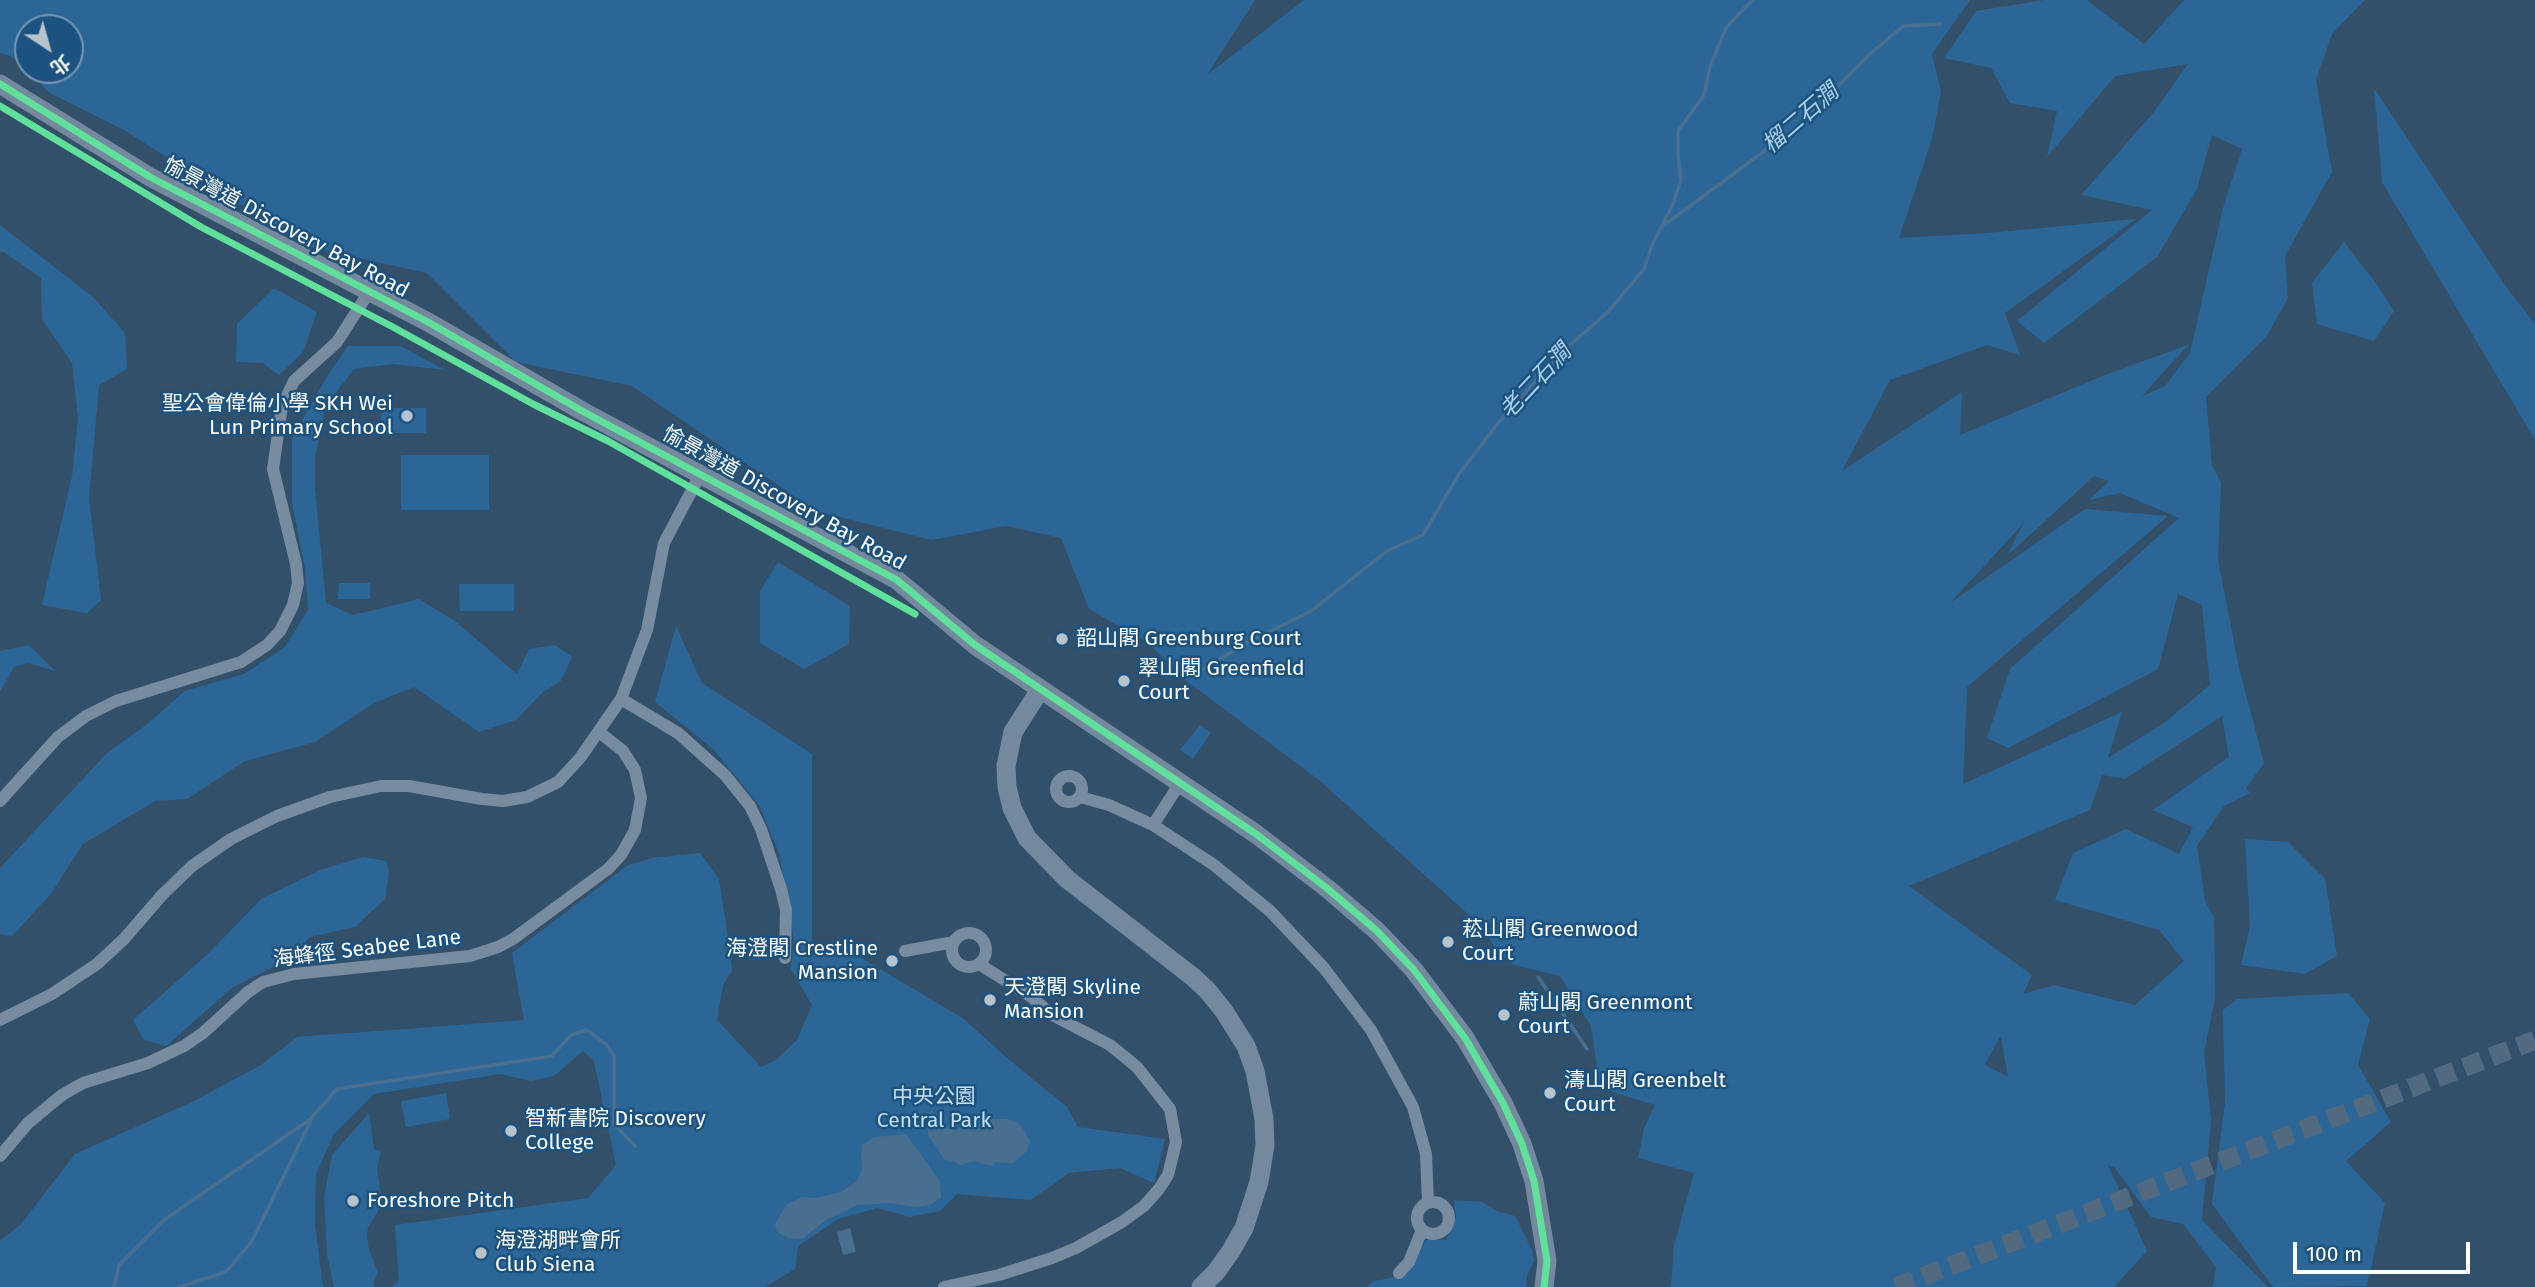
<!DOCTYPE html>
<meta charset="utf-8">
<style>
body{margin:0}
#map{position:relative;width:2535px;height:1287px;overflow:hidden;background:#33506a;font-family:"Fira Sans","Noto Sans TC",sans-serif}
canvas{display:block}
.north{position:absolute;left:14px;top:14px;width:70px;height:70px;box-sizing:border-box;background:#1c5280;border:2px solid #7797b3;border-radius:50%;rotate:144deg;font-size:19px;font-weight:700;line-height:28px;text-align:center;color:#fff}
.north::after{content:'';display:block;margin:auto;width:24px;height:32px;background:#b8c2cb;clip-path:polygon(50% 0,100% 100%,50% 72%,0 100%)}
.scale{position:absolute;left:2293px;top:1242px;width:177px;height:32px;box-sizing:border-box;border:4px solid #fff;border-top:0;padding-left:9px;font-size:21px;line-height:24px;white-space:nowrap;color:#fff;-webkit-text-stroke:5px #1c5280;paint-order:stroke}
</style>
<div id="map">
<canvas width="2535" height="1287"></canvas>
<div class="north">北</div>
<div class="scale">100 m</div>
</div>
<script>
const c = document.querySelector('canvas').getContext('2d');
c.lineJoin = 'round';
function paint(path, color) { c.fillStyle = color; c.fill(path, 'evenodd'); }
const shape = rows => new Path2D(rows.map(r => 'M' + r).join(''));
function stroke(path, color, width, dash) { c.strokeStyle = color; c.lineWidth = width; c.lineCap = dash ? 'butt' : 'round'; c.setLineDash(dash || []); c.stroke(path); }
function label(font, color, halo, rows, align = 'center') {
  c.font = font + ' "Fira Sans","Noto Sans TC",sans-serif'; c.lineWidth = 5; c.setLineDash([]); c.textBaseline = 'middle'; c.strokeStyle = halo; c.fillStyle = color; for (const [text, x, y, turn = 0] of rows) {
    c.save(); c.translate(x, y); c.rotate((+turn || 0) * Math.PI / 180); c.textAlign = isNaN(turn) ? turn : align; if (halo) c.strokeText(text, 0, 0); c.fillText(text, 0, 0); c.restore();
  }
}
const green = shape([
 [0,0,1255,0,1207,75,1304,0,1970,0,1932,54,1941,91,1932,139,1899,238,1988,233,2136,219,2005,313,2020,355,1987,345,1890,380,1842,471,1962,392,1960,435,2110,373,2188,345,2142,396,2165,386,2190,353,2223,208,2242,149,2212,135,2197,189,2157,257,2044,343,2017,321,2152,210,2081,195,2154,112,2188,64,2115,76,2047,157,2057,111,2010,103,1991,68,1944,58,1976,11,2044,0,2087,0,2144,44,2184,0,2365,0,2332,34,2316,80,2332,172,2285,256,2288,298,2266,337,2206,397,2212,465,2221,483,2218,560,2239,668,2264,763,2246,788,2250,793,2224,806,2197,846,2205,901,2214,918,2215,999,2204,1052,2211,1121,2202,1220,2268,1287,2213,1287,2216,1267,2183,1224,2151,1217,2115,1168,2108,1165,2147,1251,2114,1287,1671,1287,1674,1245,1694,1173,1638,1158,1644,1129,1655,1105,1600,1088,1591,1026,1560,976,1514,965,1498,952,1480,925,1319,780,1188,682,1148,643,1089,609,1061,538,1006,526,932,540,816,511,632,386,516,362,427,273,306,246,124,130,50,93,11,56,0,53],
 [28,28,70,28,70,70,28,70],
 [2094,476,2109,481,2089,500,2120,493,2179,518,2010,669,1987,738,2008,748,2158,669,2178,594,2202,605,2210,685,2164,723,2108,758,2122,712,1963,784,1967,687,2168,516,2085,509,1950,603,2023,524,2007,556],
 [2222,716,2229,757,2153,810,2193,827,2179,854,2126,829,2073,853,2055,900,2159,930,2184,961,2135,1005,2054,985,2023,994,2032,975,1909,886,2090,810,2102,775,2125,779],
 [2000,1037,2001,1037,2008,1077,1985,1065],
 [2374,88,2504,284,2535,324,2535,440,2382,182],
 [0,225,93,297,125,333,127,369,99,385,89,499,101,600,87,613,42,605,72,476,78,418,72,363,42,319,41,278,4,252,0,252],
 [2344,242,2375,282,2394,311,2374,341,2317,324,2312,283],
 [274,288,317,312,303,352,279,375,263,363,236,362,237,324],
 [348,346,400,346,445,370,393,364,354,369,326,405,315,457,315,489,326,603,353,615,419,599,455,621,517,674,529,649,555,645,572,657,561,681,543,692,516,720,479,732,414,687,374,703,315,742,245,761,187,799,155,801,83,844,51,894,12,936,0,934,0,868,107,753,146,725,185,691,244,674,285,647,308,610,305,568,292,504,292,439,327,376],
 [381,408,426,408,426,433,380,433],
 [401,455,489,455,489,510,401,510],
 [778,562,850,606,849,644,804,669,760,643,760,591],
 [339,583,370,583,370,599,338,599],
 [459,584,514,584,514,611,460,611],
 [676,626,702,683,812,754,812,945,853,953,964,1019,1007,1058,1067,1107,1078,1127,1165,1139,1154,1183,1120,1168,1069,1173,1031,1200,957,1194,940,1211,910,1217,877,1208,838,1219,798,1246,795,1269,765,1287,391,1287,399,1281,395,1225,588,1198,616,1165,594,1061,583,1051,554,1076,531,1081,500,1074,374,1094,334,1134,316,1174,315,1224,323,1287,0,1287,0,1241,21,1224,75,1154,192,1102,261,1065,297,1037,524,1020,512,953,628,865,652,858,700,853,719,879,730,949,732,971,723,985,717,1020,761,1067,776,1060,797,1040,812,1005,791,969,794,940,779,853,759,805,713,749,655,702],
 [29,645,55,671,28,663,14,667,0,692,0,651],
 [1200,725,1211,733,1193,759,1180,750],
 [2245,839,2288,842,2325,879,2337,956,2305,974,2241,965,2250,926],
 [363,857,386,861,389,871,385,899,355,927,310,937,286,961,233,987,166,1046,144,1040,133,1020,209,953,261,899,320,870],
 [2348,993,2370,1019,2358,1065,2391,1122,2346,1161,2385,1203,2367,1286,2273,1287,2212,1204,2225,1103,2223,1010,2237,999],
 [446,1093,450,1119,406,1127,401,1101],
 [369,1113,374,1149,381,1151,377,1168,382,1205,368,1227,367,1236,369,1250,378,1272,374,1281,374,1287,334,1287,327,1255,324,1197,332,1155],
 [1454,1200,1482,1202,1499,1212,1515,1216,1532,1250,1534,1260,1527,1276,1526,1287,1368,1287,1372,1282,1407,1274,1426,1240,1446,1240,1456,1217]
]);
const water = shape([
 [932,1111,949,1129,956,1130,965,1125,994,1119,1007,1119,1020,1124,1030,1141,1027,1151,1013,1163,995,1162,993,1166,974,1161,960,1165,953,1161,945,1160,928,1135,928,1124,923,1115],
 [906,1134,940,1181,941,1197,930,1205,915,1207,891,1203,857,1205,826,1220,802,1239,788,1238,777,1232,775,1224,787,1204,803,1197,817,1198,841,1192,856,1182,862,1169,861,1153,863,1144,875,1137],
 [850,1228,856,1252,843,1255,837,1232]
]);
const stream = shape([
 [1663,226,1798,126,1869,55,1903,26,1941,24],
 [1198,672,1252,640,1311,611,1387,551,1423,535,1459,474,1498,423,1565,349,1607,313,1644,269,1652,245,1673,204,1681,180,1678,154,1678,131,1704,95,1710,67,1726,28,1752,0],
 [1538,977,1587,1049],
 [114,1287,119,1265,164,1220,312,1118],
 [179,1287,226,1272,252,1241,313,1116,337,1089,552,1056,571,1035,587,1030,607,1045,614,1056,614,1124,635,1146]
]);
const secondaryTunnel = shape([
 [1896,1287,2535,1040]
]);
const street = shape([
 [621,699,678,733,725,775,750,806,761,829,781,889,786,910,785,958],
 '1056 789a13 13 0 1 1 26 0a13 13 0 1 1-26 0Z',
 [1080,797,1109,805,1153,825,1214,865,1270,911,1324,968,1371,1030,1413,1107,1426,1154,1428,1203],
 [0,801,58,737,86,716,116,701,241,662,267,645,280,631,293,605,298,583,296,564,273,469,282,406,294,381,337,342,369,292],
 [1153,825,1180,783],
 '952 950a17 17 0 1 1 34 0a17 17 0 1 1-34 0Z',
 [905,951,954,942],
 [0,1020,52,994,97,964,124,939,162,895,192,866,231,839,277,816,330,797,381,786,409,786,482,799,503,801,527,797,558,782,580,758,621,699,647,630,664,543,701,473],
 [0,1156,28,1123,62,1095,83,1083,148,1063,184,1046,203,1033,248,992,263,982,294,974,470,956,498,947,513,939,608,869,621,855,635,830,641,798,635,770,623,751,599,732],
 '1417 1218a16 16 0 1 1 32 0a16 16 0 1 1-32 0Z',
 [1399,1273,1409,1262,1422,1230],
 [944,1287,999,1275,1052,1258,1076,1248,1122,1222,1144,1206,1159,1189,1168,1175,1176,1142,1170,1109,1137,1067,1110,1045,1054,1016,1030,996,979,964]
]);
const secondary = shape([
 [0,84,150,177,428,322,584,412,897,580,975,645,1256,834,1328,889,1377,931,1414,970,1465,1038,1503,1103,1522,1144,1534,1181,1547,1261,1544,1287],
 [1040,690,1013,732,1006,766,1007,787,1012,808,1027,838,1067,879,1193,977,1207,990,1224,1011,1246,1046,1255,1071,1264,1119,1265,1145,1259,1182,1244,1228,1231,1251,1216,1272,1201,1287]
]);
const cycleway = shape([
 [0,84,150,177,428,322,584,412,897,580,975,645,1256,834,1328,889,1377,931,1414,970,1465,1038,1503,1103,1522,1144,1534,1181,1547,1261,1544,1287],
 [0,106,201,227,391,326,533,404,608,441,915,614]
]);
const markers = [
 [407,416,7,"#b8c2cb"],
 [1062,639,7,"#b8c2cb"],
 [1124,681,7,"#b8c2cb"],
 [1448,942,7,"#b8c2cb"],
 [892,961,7,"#b8c2cb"],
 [990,1000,7,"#b8c2cb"],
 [1504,1015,7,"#b8c2cb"],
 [1550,1093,7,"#b8c2cb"],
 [511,1131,7,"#b8c2cb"],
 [353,1201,7,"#b8c2cb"],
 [481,1253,7,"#b8c2cb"]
];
const streetNames = [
 ["愉景灣道 Discovery Bay Road",286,228,28],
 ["愉景灣道 Discovery Bay Road",784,499,29],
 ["海蜂徑 Seabee Lane",367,949,-7]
];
const poiNames = [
 ["聖公會偉倫小學 SKH Wei",393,404,"right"],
 ["Lun Primary School",393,428,"right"],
 ["韶山閣 Greenburg Court",1076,639],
 ["翠山閣 Greenfield",1138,669],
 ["Court",1138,693],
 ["菘山閣 Greenwood",1462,930],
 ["Court",1462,954],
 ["海澄閣 Crestline",878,949,"right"],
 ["Mansion",878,973,"right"],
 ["天澄閣 Skyline",1004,988],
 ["Mansion",1004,1012],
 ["蔚山閣 Greenmont",1518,1003],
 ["Court",1518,1027],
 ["濤山閣 Greenbelt",1564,1081],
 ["Court",1564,1105],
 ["智新書院 Discovery",525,1119],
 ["College",525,1143],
 ["Foreshore Pitch",367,1201],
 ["海澄湖畔會所",495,1241],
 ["Club Siena",495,1265]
];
const parkNames = [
 ["中央公園",934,1097],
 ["Central Park",934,1121]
];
const waterNames = [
 ["榴二石澗",1801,119,-41],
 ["老二石澗",1536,382,-47]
];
paint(green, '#2c6696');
paint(water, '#486f90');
stroke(stream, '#486f90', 3.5);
stroke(secondaryTunnel, '#526a80', 19, [19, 10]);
stroke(street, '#788ca0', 12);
stroke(secondary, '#74899d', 19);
stroke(cycleway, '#60e19b', 7);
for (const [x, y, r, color] of markers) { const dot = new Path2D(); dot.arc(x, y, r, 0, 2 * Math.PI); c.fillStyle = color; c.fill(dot); stroke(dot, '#1c5280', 2.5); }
label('21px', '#fff', '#1c5280', streetNames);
label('21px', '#fff', '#1c5280', poiNames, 'left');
label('21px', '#c3e0f7', '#1c5280', parkNames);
label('italic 23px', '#aad2f1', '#1c5280', waterNames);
</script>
